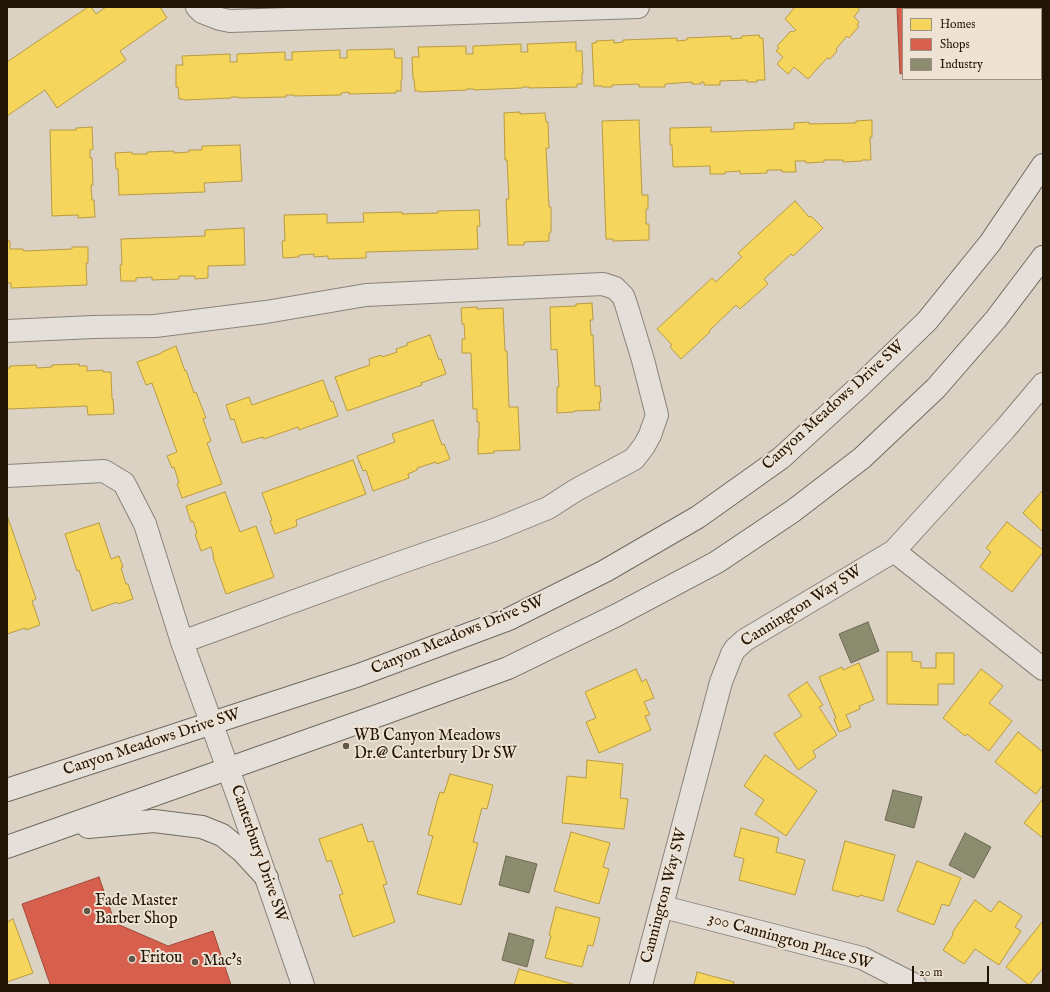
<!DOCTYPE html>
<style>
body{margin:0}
#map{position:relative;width:1050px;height:992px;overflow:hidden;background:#dbd2c4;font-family:"IM FELL English",serif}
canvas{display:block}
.frame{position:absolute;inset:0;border:8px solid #231506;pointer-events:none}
.legend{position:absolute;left:902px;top:8px;width:140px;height:72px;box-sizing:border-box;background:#ede2d3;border:1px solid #9c9081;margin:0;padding:5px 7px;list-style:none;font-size:12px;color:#231506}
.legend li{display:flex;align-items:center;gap:8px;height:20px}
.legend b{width:20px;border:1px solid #9c9081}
.scale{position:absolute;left:912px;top:966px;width:77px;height:18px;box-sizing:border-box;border:2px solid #231506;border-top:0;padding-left:5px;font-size:12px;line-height:14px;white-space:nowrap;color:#231506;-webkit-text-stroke:3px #ede2d3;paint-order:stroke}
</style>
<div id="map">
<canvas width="1050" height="992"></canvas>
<div class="frame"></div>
<ul class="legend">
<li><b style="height:11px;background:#f6d55c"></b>Homes</li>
<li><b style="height:11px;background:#d6604d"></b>Shops</li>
<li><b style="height:11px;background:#8c8c6e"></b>Industry</li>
</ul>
<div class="scale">20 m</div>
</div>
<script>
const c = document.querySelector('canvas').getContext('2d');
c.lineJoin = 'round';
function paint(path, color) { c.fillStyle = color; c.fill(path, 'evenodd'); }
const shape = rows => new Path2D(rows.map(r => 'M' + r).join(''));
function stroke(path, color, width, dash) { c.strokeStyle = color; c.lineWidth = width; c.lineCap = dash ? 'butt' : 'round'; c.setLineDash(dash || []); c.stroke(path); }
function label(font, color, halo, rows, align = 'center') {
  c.font = font + ' "IM FELL English",serif'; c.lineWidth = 4; c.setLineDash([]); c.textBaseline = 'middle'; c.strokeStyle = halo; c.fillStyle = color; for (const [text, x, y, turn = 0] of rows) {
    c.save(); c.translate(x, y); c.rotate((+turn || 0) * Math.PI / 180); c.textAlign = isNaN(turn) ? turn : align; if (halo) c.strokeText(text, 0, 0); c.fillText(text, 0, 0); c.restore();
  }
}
const homes = shape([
 [88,7,91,7,96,14,106,7,160,7,167,18,120,51,126,60,57,108,45,90,7,116,7,62,88,7],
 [795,7,859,7,859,10,854,17,859,22,857,25,859,26,849,38,847,36,836,49,837,51,830,59,827,58,808,79,794,67,788,74,777,64,783,57,776,51,779,48,777,46,791,31,793,32,796,30,785,19,795,7],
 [759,35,760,38,763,38,765,80,757,80,757,82,747,82,747,80,720,81,720,85,704,85,704,82,701,82,701,84,692,84,692,82,665,84,665,87,639,87,639,84,612,85,612,87,602,87,602,86,594,86,592,43,596,43,596,41,614,40,614,43,623,42,623,40,677,38,677,41,687,40,687,38,731,36,731,39,742,38,742,36,759,35],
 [576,42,576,51,582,51,583,73,582,73,582,84,577,84,577,87,529,88,529,87,522,87,522,88,474,90,474,89,467,89,467,90,419,92,419,91,415,91,414,79,413,79,412,57,419,57,418,47,466,46,466,54,473,54,473,46,521,44,521,52,528,52,527,44,576,42],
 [391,49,394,49,395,58,402,58,402,80,401,80,401,91,396,91,396,93,349,94,349,92,341,93,341,95,294,96,294,95,286,95,286,97,239,98,239,97,231,97,231,98,184,100,183,99,179,99,178,87,176,87,176,65,183,65,182,56,230,54,230,62,237,62,237,54,285,52,285,60,292,60,292,52,340,50,340,58,347,58,347,50,391,49],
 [520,112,520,114,545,113,546,122,548,122,549,148,546,148,549,207,551,207,551,232,549,233,549,241,524,242,524,245,508,245,506,199,509,199,507,160,505,160,504,113,520,112],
 [639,120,642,195,648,195,648,209,646,209,646,224,649,224,649,240,613,241,613,239,606,239,602,121,639,120],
 [872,120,872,137,870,137,871,160,862,160,862,161,843,162,843,160,824,160,824,162,806,163,806,161,795,161,796,172,782,172,782,170,767,170,767,173,740,174,740,171,725,172,725,174,710,174,710,166,673,167,672,145,670,145,670,128,711,127,711,132,794,129,794,123,809,122,809,124,856,123,856,121,872,120],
 [92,127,93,149,90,150,90,158,92,158,93,185,91,185,92,200,94,200,95,217,78,218,78,215,52,216,50,130,76,130,76,128,92,127],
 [240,145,242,181,204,183,205,192,119,195,118,169,116,169,115,153,132,152,132,154,147,154,147,152,174,151,174,153,189,152,189,150,202,150,202,146,240,145],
 [795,201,809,217,811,216,823,228,793,256,791,254,764,279,768,284,740,309,736,305,709,331,710,332,681,359,670,347,672,345,657,329,712,278,716,282,742,257,738,253,795,201],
 [479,210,480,226,477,226,478,249,366,252,366,258,328,259,328,256,314,257,314,254,299,255,299,257,283,258,282,241,285,241,284,215,327,214,327,223,364,222,363,213,402,212,402,214,438,213,438,211,479,210],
 [244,228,245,265,208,266,208,278,195,279,195,276,179,276,179,279,152,280,152,277,136,278,136,281,121,281,120,265,122,265,121,239,205,236,205,230,244,228],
 [7,241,10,241,10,249,23,249,24,251,72,249,72,247,88,247,88,263,86,263,87,285,11,288,11,283,7,283,7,241],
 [592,303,593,320,590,320,591,335,593,335,595,386,600,386,601,402,599,402,600,410,574,411,574,412,557,413,557,387,559,387,557,349,551,350,550,307,576,306,576,304,592,303],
 [477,307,477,309,503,308,505,351,507,351,509,407,518,407,520,450,494,451,494,453,478,454,478,438,479,438,479,422,477,422,477,409,473,409,471,353,462,353,462,339,465,339,464,324,462,324,461,308,477,307],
 [430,335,439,360,441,359,446,374,421,383,422,385,347,411,335,377,370,365,369,359,381,355,382,357,397,352,396,349,408,345,407,343,430,335],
 [176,346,185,371,186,370,194,393,196,392,206,418,203,419,211,441,207,443,222,484,182,498,177,484,179,483,174,467,172,468,167,456,177,452,152,383,146,385,137,362,162,353,162,352,176,346],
 [79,364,79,366,87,366,87,371,103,370,103,372,111,372,112,399,113,399,114,414,88,415,87,406,7,409,7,368,10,368,10,366,36,365,37,368,52,367,52,365,79,364],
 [323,380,331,402,333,401,338,416,299,430,298,427,264,439,263,437,242,443,234,419,231,420,226,405,249,397,252,405,323,380],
 [433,420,442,445,444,444,450,459,437,464,436,462,417,468,417,470,408,474,409,478,373,491,366,470,363,471,357,456,395,442,392,434,433,420],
 [353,460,366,494,296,520,297,526,275,534,270,521,272,520,262,493,353,460],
 [1043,490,1043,532,1023,513,1043,490],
 [225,492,240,532,256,526,274,577,226,594,213,557,214,557,211,547,201,551,195,534,197,533,193,521,191,522,186,506,225,492],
 [8,518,36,599,32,601,40,625,26,630,25,628,7,634,8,518],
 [1007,522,1043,550,1043,552,1012,592,980,567,991,552,986,548,1007,522],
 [99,523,111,559,119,556,123,567,121,568,126,584,128,584,133,599,118,604,117,602,92,611,79,570,77,571,65,534,99,523],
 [887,652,912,652,912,661,921,662,921,668,936,668,936,653,954,653,954,684,938,684,938,705,887,704,887,652],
 [859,663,874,700,859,706,860,709,846,715,851,727,839,732,834,719,836,718,819,677,842,667,843,670,859,663],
 [636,669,642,682,646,679,654,698,644,702,650,715,645,716,651,730,599,753,586,722,596,718,585,692,636,669],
 [981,669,1003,686,989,703,1012,721,989,751,967,734,965,736,943,718,981,669],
 [807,682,823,705,819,707,837,735,813,751,816,757,798,770,774,734,802,716,788,695,807,682],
 [1018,732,1043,752,1043,785,1036,794,995,762,1018,732],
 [765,755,817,791,786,836,755,814,764,800,744,786,765,755],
 [587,760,623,764,620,798,628,799,624,829,562,823,567,776,586,778,587,760],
 [450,774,493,785,487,809,482,808,473,842,478,843,461,905,417,894,433,836,428,835,437,801,440,792,444,793,450,774],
 [1043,799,1043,838,1024,823,1043,799],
 [362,824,368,842,373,841,387,884,383,885,395,922,353,937,339,895,343,894,331,860,327,862,319,839,362,824],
 [741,828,779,838,776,852,805,860,795,895,739,880,744,859,734,856,741,828],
 [571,832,610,843,603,867,609,869,599,904,554,891,571,832],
 [845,841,895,855,883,901,860,895,859,897,832,890,845,841],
 [917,861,961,878,949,906,942,904,934,925,897,911,917,861],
 [975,900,991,912,999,901,1022,916,1015,927,1021,931,999,965,975,949,964,964,943,950,953,935,952,933,975,900],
 [556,907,600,918,593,946,588,945,582,967,545,958,551,936,549,935,556,907],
 [13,919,33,973,7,982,7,922,13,919],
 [1043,921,1043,968,1029,985,1006,967,1043,921],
 [519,969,576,985,514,985,519,969],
 [697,972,734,982,733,985,694,985,697,972]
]);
const shops = shape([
 [897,7,986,7,986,9,903,9,903,73,900,74,897,7],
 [99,877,115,923,168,946,213,931,231,985,53,985,50,984,22,904,99,877]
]);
const industry = shape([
 [868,622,879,651,851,663,839,634,868,622],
 [893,790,922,797,914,828,885,820,893,790],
 [965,833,991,847,974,878,949,865,965,833],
 [506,856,537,864,529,893,499,885,506,856],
 [509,933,534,940,527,967,502,960,509,933]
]);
const street = shape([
 [197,7,202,12,220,19,230,21,638,7],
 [7,331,93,327,155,326,266,312,366,295,603,284,615,288,623,296,626,304,643,360,657,415,650,435,644,446,634,459,576,490,548,508,494,530,399,563,182,642,240,802,303,985],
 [7,476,104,471,124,483,145,524,182,642],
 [894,551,1043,669],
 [663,907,862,958,915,985],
 [641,985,721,682,732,654,735,649,745,640,894,551,1005,429,1043,384]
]);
const secondary = shape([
 [7,790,359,675,509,619,605,571,698,517,781,458,861,385,927,321,990,243,1043,165],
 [88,827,154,821,202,827,222,835,243,852,267,878],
 [7,847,388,712,508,668,617,615,717,562,793,511,862,458,936,388,996,319,1043,257]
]);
const markers = [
 [346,746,4,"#635748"],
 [87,911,4,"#635748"],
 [132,959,4,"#635748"],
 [195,962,4,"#635748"]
];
const streetNames = [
 ["Canyon Meadows Drive SW",834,406,-42],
 ["Cannington Way SW",802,607,-32],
 ["Canyon Meadows Drive SW",458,636,-22],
 ["Canyon Meadows Drive SW",152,743,-18],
 ["Canterbury Drive SW",258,854,71],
 ["Cannington Way SW",665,896,-75],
 ["300 Cannington Place SW",790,942,16]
];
const poiNames = [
 ["WB Canyon Meadows",354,737],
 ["Dr.@ Canterbury Dr SW",354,755],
 ["Fade Master",95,902],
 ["Barber Shop",95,920],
 ["Fritou",140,959],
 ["Mac's",203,962]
];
paint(homes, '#f6d55c');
stroke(homes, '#b79b42', 1);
paint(shops, '#d6604d');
stroke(shops, '#a04a38', 1);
paint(industry, '#8c8c6e');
stroke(industry, '#6c684f', 1);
stroke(street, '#8b837a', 24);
stroke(secondary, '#716a60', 24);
stroke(street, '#e4dfd8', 22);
stroke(secondary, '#e4dfd8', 22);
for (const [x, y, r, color] of markers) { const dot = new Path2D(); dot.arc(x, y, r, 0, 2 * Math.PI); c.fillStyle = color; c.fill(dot); stroke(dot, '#ede2d3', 1.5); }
label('16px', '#231506', '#ede2d3', streetNames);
label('16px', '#231506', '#ede2d3', poiNames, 'left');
</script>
